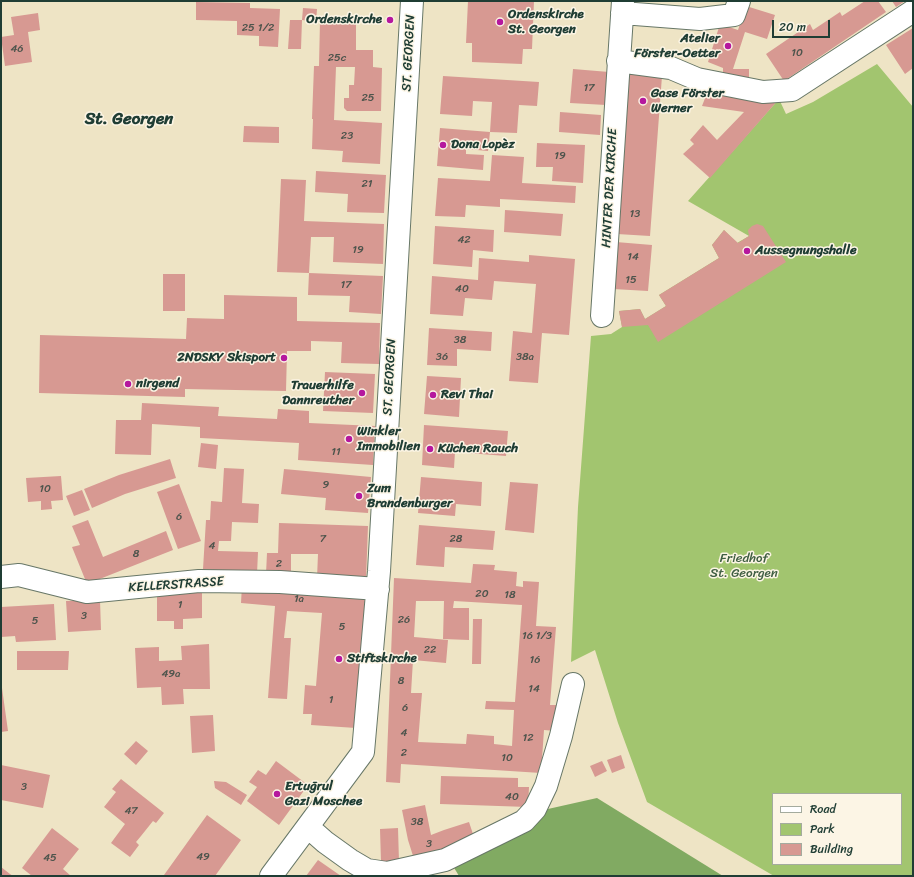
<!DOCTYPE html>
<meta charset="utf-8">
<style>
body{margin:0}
#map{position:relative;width:914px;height:877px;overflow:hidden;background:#eee4c5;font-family:Sriracha,sans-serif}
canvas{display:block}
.frame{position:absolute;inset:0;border:2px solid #1f3d34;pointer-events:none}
.legend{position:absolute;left:772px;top:793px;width:130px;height:72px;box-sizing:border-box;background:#fcf5e5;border:1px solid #a4ab9e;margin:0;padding:5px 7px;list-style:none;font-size:12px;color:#1f3d34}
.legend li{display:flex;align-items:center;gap:8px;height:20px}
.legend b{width:20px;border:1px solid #a4ab9e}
.scale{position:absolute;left:772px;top:20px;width:58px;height:18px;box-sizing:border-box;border:2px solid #1f3d34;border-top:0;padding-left:5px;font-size:12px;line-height:14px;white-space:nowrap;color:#1f3d34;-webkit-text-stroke:3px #fcf5e5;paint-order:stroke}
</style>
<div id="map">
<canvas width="914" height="877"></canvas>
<div class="frame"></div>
<ul class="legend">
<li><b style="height:5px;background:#fff"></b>Road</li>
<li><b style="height:11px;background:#a2c56f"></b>Park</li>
<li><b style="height:11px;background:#d79992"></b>Building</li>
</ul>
<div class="scale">20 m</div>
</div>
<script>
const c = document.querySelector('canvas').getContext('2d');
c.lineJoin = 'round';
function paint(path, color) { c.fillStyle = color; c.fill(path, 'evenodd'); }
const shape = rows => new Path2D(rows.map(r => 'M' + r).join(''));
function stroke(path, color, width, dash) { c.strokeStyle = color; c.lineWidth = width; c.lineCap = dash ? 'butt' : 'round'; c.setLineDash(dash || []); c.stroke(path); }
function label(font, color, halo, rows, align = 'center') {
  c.font = font + ' Sriracha,sans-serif'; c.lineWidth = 3; c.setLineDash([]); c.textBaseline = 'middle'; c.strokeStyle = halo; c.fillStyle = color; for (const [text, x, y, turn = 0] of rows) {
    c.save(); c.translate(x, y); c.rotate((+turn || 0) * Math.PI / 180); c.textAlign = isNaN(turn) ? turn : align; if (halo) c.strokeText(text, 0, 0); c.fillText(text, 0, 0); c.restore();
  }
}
const green = shape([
 [877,64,913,107,913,876,774,876,647,802,618,723,595,650,571,662,578,507,591,336,611,334,622,327,619,311,640,309,645,319,666,306,659,295,719,258,712,245,724,230,737,243,749,236,688,201,779,99,786,114,813,102],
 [773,794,901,794,901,864,773,864]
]);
const forest = shape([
 [597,798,723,876,459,876,450,861,539,811]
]);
const building = shape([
 [468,1,534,1,532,49,523,49,522,64,472,62,472,43,466,43],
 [865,1,878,1,886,12,784,81,766,54,810,24,813,30,840,12,842,16],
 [892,1,905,1,896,7],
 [196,2,250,3,250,8,280,9,278,47,259,46,259,36,237,35,237,21,196,20],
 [746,6,775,15,767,39,745,32,733,69,749,69,749,82,723,81,723,68,708,62,720,24,738,30],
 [303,8,317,9,316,22,302,20],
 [38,13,40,30,28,32,32,62,5,66,1,37,14,35,11,17],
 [290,20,302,20,301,49,288,49],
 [320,21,356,22,356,50,373,50,373,67,382,68,381,111,347,111,344,108,344,98,349,98,349,85,354,85,355,67,336,67,334,120,382,123,380,164,342,162,343,151,312,149,313,119,312,119,314,66,319,66],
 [913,28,913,68,905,74,886,45],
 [573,69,609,72,606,105,570,103],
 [629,74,662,76,650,236,617,234],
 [443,76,539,82,537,106,519,105,517,133,490,132,492,102,473,101,472,116,440,114],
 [709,88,779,99,710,178,683,154,694,144,690,140,703,125,717,140,744,112,702,106],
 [560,112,601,115,600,135,559,132],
 [244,126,279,127,279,143,243,142],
 [440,128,490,132,488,151,466,149,466,154,484,155,483,170,437,166],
 [537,143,585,145,583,183,552,181,553,167,536,167],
 [492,155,524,157,522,183,576,186,575,203,500,199,500,207,466,205,465,217,435,216,438,178,490,181],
 [316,171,386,175,384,213,347,212,348,194,315,192],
 [281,179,306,180,304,221,384,224,383,264,333,262,334,237,311,237,309,273,277,272],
 [505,210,563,214,561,236,504,232],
 [757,224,763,226,786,262,658,342,648,325,622,327,619,311,640,309,645,319,666,306,659,295,719,258,712,245,724,230,738,243,749,236,748,230,752,226],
 [435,226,494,230,493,252,473,250,472,267,433,264],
 [616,242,652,245,648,291,613,289],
 [529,255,575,259,569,335,542,333,538,383,509,381,513,331,532,333,536,284,494,281,492,300,465,298,463,316,430,314,432,276,478,280,479,258,529,262],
 [309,273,383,276,381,314,349,312,350,296,308,295],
 [163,274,185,274,185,311,163,311],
 [224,295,297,297,297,321,380,323,379,364,341,363,342,342,311,341,311,351,287,351,286,391,185,389,185,397,39,393,40,335,186,339,187,318,224,319],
 [429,328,492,332,491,351,457,349,457,366,427,365],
 [325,372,375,374,373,413,323,411],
 [427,376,461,378,459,417,424,414],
 [142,403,219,407,218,416,277,419,278,409,309,411,309,423,375,426,373,465,298,460,299,443,200,438,200,427,152,424,151,455,115,454,116,420,141,420],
 [424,425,508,431,506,456,455,452,454,468,422,465],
 [201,443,218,445,216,469,198,467],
 [170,459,176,478,125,494,92,508,84,489,119,475],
 [224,468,244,469,242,503,259,504,258,523,232,522,231,541,219,541,218,551,258,552,257,574,203,569,206,520,210,520,211,501,222,502],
 [284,469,371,477,368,513,325,510,326,498,281,494],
 [61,476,63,500,51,501,52,509,41,510,41,501,28,502,26,478],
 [421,477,482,482,481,506,456,504,455,516,418,513],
 [510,482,538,484,534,533,505,530],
 [179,484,201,541,178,549,157,492],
 [82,490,90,510,74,516,66,496],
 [88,520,103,557,166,531,173,550,87,584,72,547,80,545,72,526],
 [279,523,368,526,366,580,317,578,318,554,291,554,291,575,266,574,267,553,278,553],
 [419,525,495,531,493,550,445,547,444,567,416,565],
 [473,564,495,565,494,570,517,572,516,586,523,587,523,581,539,582,536,626,556,627,550,705,558,705,556,731,544,730,541,773,401,764,400,783,386,782,394,578,471,583],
 [416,601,444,601,443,639,469,640,469,608,453,608,454,601,522,605,515,702,486,701,485,709,514,710,512,746,494,744,494,736,467,734,466,744,418,742,422,693,411,693,413,660,446,663,448,640,414,637],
 [242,585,367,595,356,728,311,725,312,714,303,714,305,685,316,686,322,613,287,611,284,638,291,638,287,699,268,698,275,606,241,603],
 [202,591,202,618,183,619,183,629,174,629,174,621,157,621,157,592],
 [100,600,101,630,68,632,66,601],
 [54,604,56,640,16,642,15,636,1,637,1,607],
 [473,619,482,619,481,664,472,664],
 [209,644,210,689,183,689,184,704,162,705,161,687,137,688,135,648,159,647,159,661,182,660,181,646],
 [17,651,69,651,68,670,17,670],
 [2,688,8,731,1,732,1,689],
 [213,715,215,751,192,753,190,716],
 [136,741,148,751,136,765,124,754],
 [621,755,625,768,612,773,607,760],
 [276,761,308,785,279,825,247,801,257,787,249,782,258,770,266,775],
 [602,761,607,771,595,777,590,766],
 [1,765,50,775,43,808,1,800],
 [441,776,518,778,518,787,529,787,528,807,440,804],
 [121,779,164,813,156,823,153,821,141,836,136,842,139,845,130,857,111,843,125,824,104,807,116,792,112,789],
 [214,781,226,782,247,795,241,805,215,788],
 [425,805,431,835,444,830,469,822,474,837,450,848,414,859,408,840,402,810],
 [207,815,241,840,215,876,166,876,164,875],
 [52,828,79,849,63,869,71,876,32,876,22,868],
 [398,828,399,862,381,862,380,829],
 [318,860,341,876,306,876],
 [1,867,10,874,13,876,1,876]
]);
const minor = shape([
 [622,13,700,19,734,15,739,1],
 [618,61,671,68,697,79,763,92,792,90,913,11],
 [602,316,623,1],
 [1,577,19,575,87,592,199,581,280,582,378,589],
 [308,827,325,842,350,860,367,870,387,873,445,860,524,821,535,809,546,786,561,736,573,684],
 [271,876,363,752,379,571,412,1]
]);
const markers = [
 [390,20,4,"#b5179e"],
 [500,22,4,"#b5179e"],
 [728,46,4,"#b5179e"],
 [643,101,4,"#b5179e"],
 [443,145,4,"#b5179e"],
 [747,251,4,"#b5179e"],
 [284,358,4,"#b5179e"],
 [128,384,4,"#b5179e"],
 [362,393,4,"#b5179e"],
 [433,395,4,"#b5179e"],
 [349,439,4,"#b5179e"],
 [430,449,4,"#b5179e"],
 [359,496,4,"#b5179e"],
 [339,659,4,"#b5179e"],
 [277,794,4,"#b5179e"]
];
const numberNames = [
 ["25 1/2",258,28],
 ["46",17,49],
 ["10",797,53],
 ["25c",337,58],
 ["17",589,88],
 ["25",368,98],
 ["23",347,136],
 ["19",560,156],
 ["21",367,184],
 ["13",635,214],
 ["42",464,240],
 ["19",358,250],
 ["14",633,257],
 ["15",631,280],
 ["17",346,285],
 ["40",462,289],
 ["38",460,340],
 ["36",442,357],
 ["38a",525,357],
 ["11",336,452],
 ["9",326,485],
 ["10",45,489],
 ["6",179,517],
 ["7",323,539],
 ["28",456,539],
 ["4",212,546],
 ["8",136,554],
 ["2",279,564],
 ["20",482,594],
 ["18",510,595],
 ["1a",299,599],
 ["1",180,605],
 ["3",84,616],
 ["26",404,620],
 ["5",35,621],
 ["5",342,627],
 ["16 1/3",537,636],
 ["22",430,650],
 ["16",535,660],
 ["49a",171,674],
 ["8",401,681],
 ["14",534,689],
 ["1",331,700],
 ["6",405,708],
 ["4",404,733],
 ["12",528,738],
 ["2",404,753],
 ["10",507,758],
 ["3",24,787],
 ["40",512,797],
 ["47",131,811],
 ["38",417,822],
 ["3",429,844],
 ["49",203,857],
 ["45",50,858]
];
const poiNames = [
 ["Ordenskirche",508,15],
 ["St. Georgen",508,30],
 ["Ordenskirche",382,20,"right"],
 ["Atelier",720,39,"right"],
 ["Förster-Oetter",720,54,"right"],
 ["Gase Förster",651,94],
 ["Werner",651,109],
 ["Dona Lopèz",451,145],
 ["Aussegnungshalle",755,251],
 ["2NDSKY Skisport",276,358,"right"],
 ["nirgend",136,384],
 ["Trauerhilfe",354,386,"right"],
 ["Dannreuther",354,401,"right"],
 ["Revi Thai",441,395],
 ["Winkler",357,432],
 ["Immobilien",357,447],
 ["Küchen Rauch",438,449],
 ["Zum",367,489],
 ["Brandenburger",367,504],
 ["Stiftskirche",347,659],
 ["Ertuğrul",285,787],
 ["Gazi Moschee",285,802]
];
const streetNames = [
 ["ST. GEORGEN",409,53,-87],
 ["HINTER DER KIRCHE",610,188,-87],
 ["ST. GEORGEN",390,377,-87],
 ["KELLERSTRASSE",176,585,-4]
];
const parkNames = [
 ["Friedhof",744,559],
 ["St. Georgen",744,574]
];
const districtNames = [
 ["St. Georgen",129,120]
];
paint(green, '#a2c56f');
paint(forest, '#81aa62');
paint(building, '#d79992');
stroke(minor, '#677767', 24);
stroke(minor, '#fff', 22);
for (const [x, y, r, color] of markers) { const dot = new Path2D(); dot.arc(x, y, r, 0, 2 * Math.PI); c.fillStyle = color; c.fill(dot); stroke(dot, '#fcf5e5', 1.5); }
label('11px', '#4d544c', null, numberNames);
label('bold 13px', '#1f3d34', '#fcf5e5', poiNames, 'left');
label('13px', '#1f3d34', '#fcf5e5', streetNames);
label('13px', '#405f43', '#fcf5e5', parkNames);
label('bold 17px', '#1f3d34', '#fcf5e5', districtNames);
</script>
